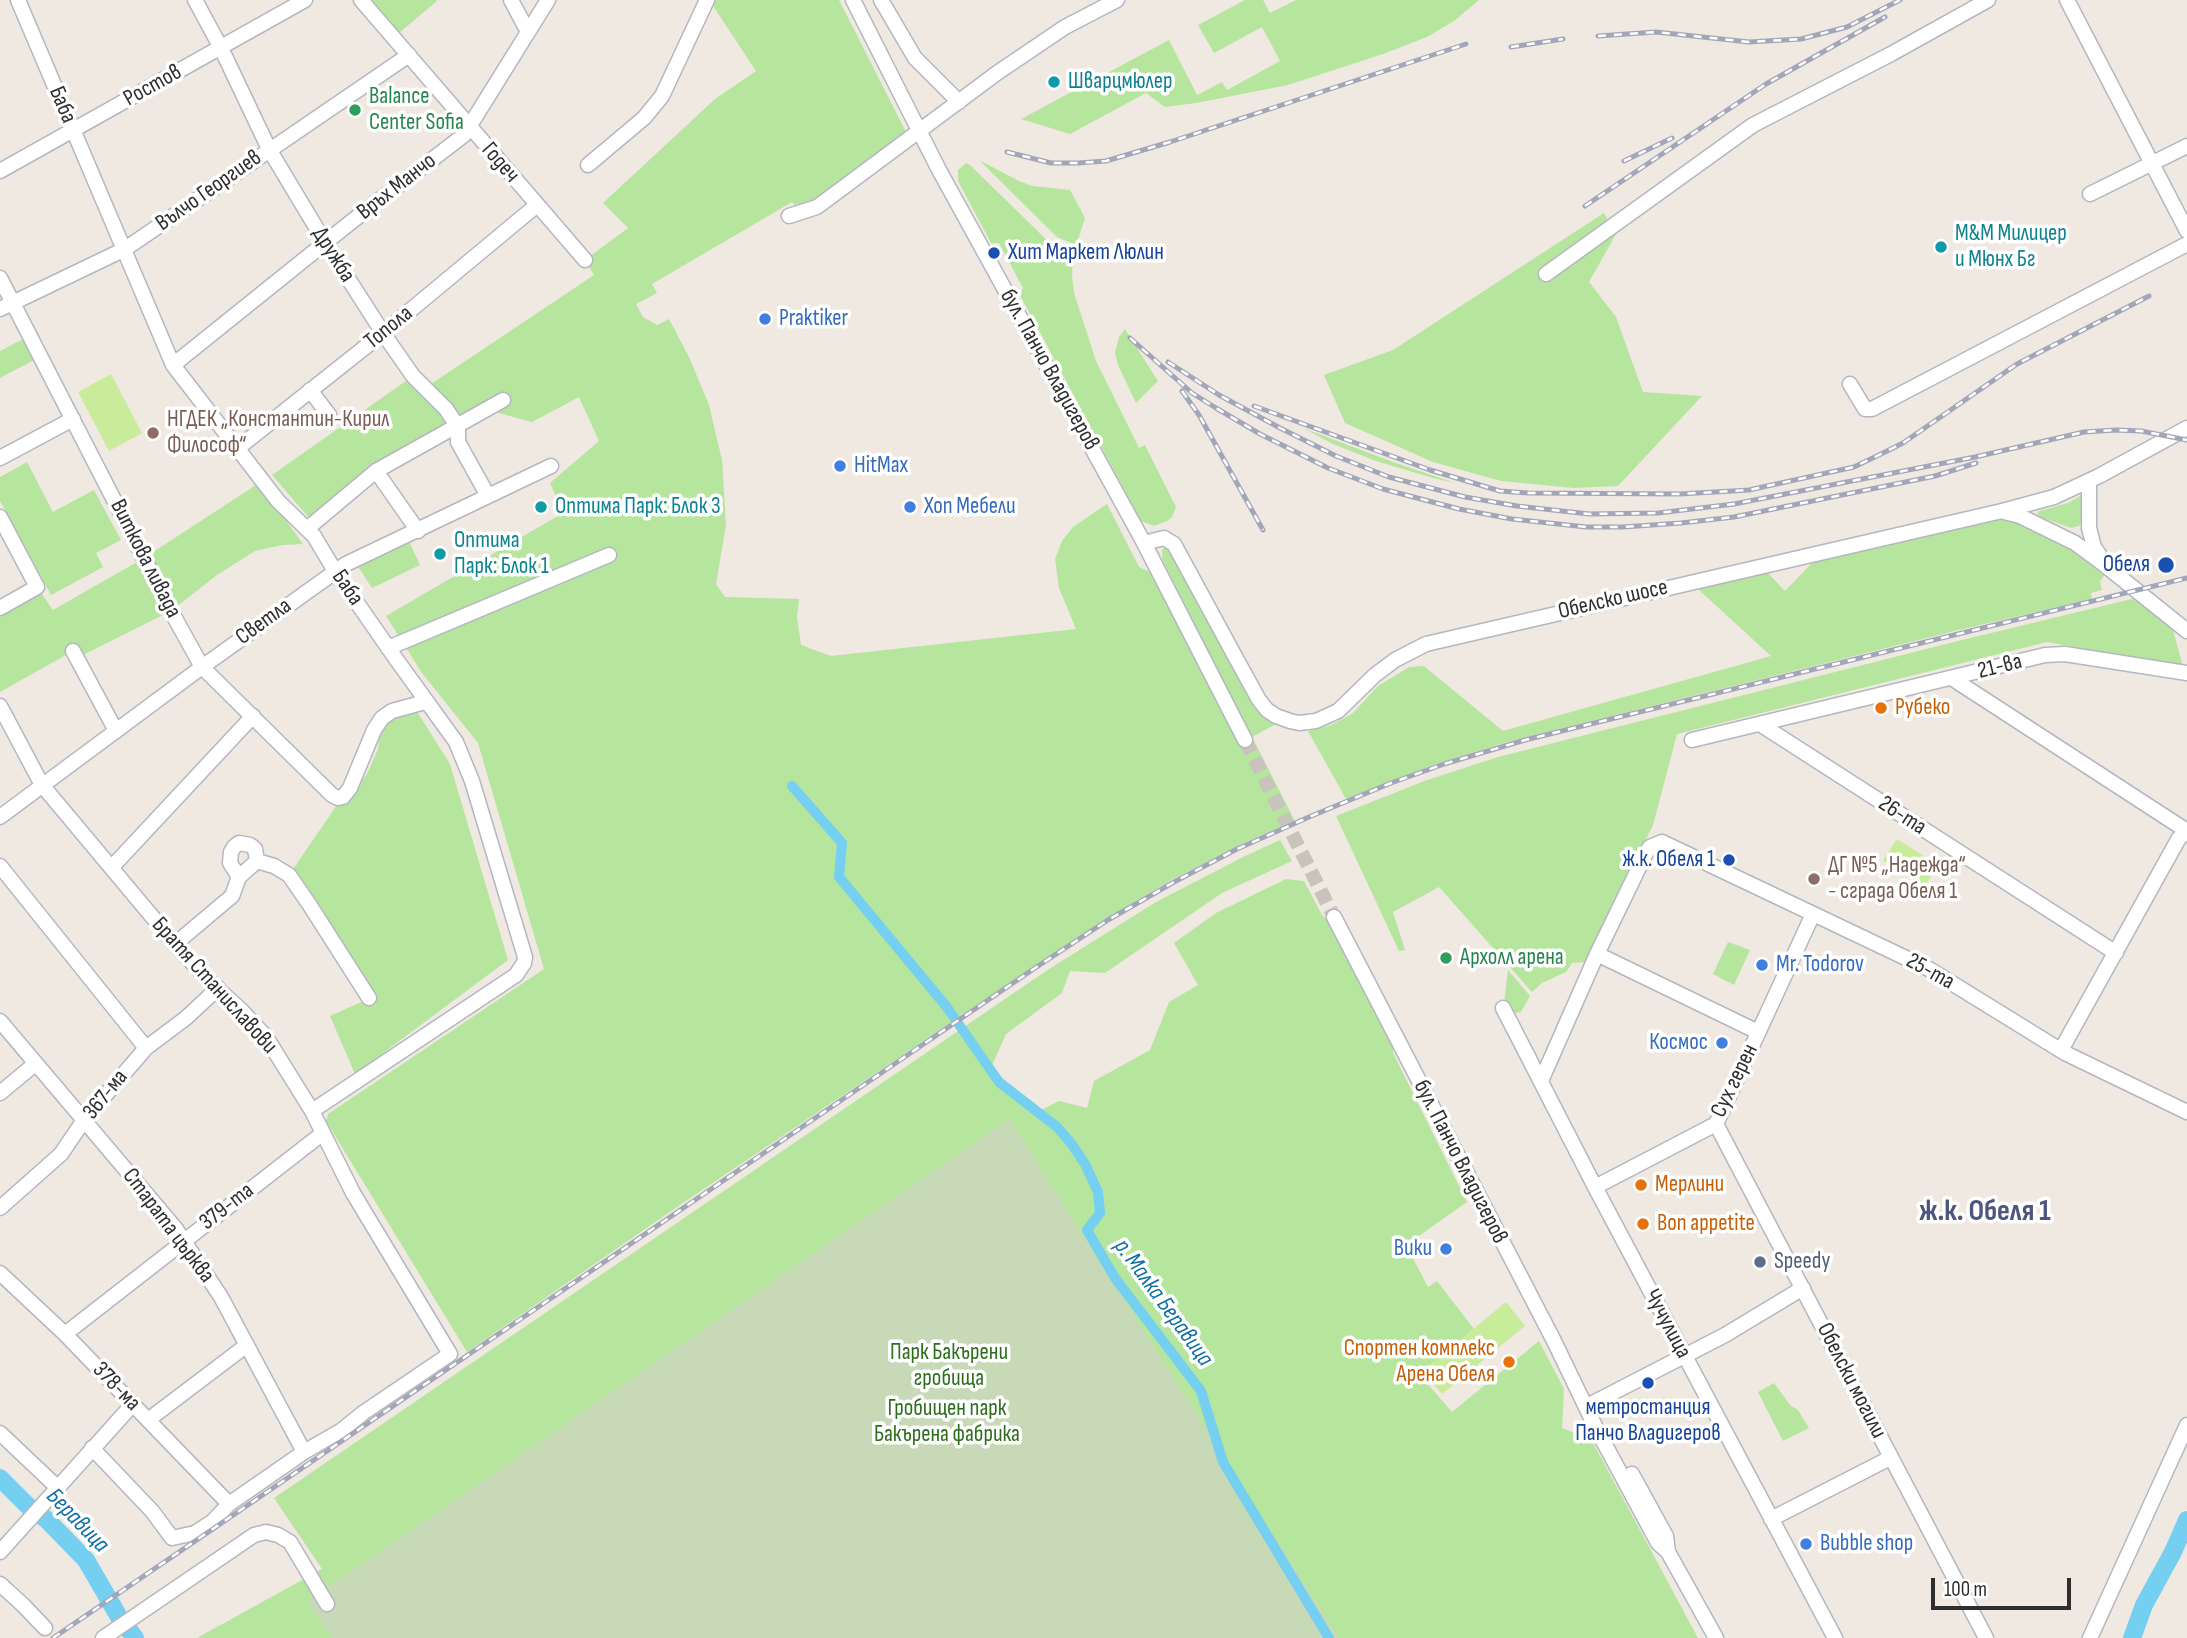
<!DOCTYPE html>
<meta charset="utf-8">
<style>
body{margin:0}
#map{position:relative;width:2187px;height:1638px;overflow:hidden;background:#efe9e1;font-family:"Sofia Sans Condensed",sans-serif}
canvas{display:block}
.scale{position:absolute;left:1931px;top:1578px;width:140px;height:32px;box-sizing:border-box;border:4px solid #2e2e2e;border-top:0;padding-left:9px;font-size:21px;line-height:24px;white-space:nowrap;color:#2e2e2e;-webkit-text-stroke:5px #fff;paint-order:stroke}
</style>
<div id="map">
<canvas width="2187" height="1638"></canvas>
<div class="scale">100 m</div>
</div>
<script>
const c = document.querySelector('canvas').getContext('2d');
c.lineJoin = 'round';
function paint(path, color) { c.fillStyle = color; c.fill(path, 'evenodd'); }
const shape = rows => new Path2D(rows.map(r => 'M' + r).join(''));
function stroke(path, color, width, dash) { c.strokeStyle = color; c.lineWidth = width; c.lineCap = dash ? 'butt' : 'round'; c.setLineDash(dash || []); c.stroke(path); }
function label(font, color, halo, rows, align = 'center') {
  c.font = font + ' "Sofia Sans Condensed",sans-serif'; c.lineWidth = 7; c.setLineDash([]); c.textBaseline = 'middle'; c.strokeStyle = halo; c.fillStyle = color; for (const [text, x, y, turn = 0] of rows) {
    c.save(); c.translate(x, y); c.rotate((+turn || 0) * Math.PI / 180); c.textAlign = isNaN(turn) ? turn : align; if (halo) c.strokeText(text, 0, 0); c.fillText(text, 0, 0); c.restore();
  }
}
const green = shape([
 [373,0,436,0,437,1,399,33,372,1],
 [709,0,839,0,906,132,802,214,792,202,652,284,657,293,636,304,643,317,657,325,669,319,689,357,709,405,722,460,726,525,716,584,725,597,799,599,797,617,801,645,831,656,1076,629,1059,588,1055,559,1062,541,1073,527,1107,504,1139,567,1150,572,1238,743,1251,736,1165,565,1162,558,1162,551,1164,547,1168,548,1255,706,1276,724,1252,737,1295,821,1248,841,1173,879,1137,900,1042,961,680,1205,467,1352,326,1121,328,1114,544,969,478,743,422,673,386,616,563,513,550,483,599,441,579,397,532,422,495,412,450,431,311,520,272,475,413,376,425,388,594,275,585,260,628,228,603,203,715,99,756,71],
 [1245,0,1263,0,1270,13,1296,0,1479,0,1454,21,1427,37,1383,54,1288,85,1196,103,1165,107,1146,93,1070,134,1021,119,1169,40,1197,95,1222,82,1227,90,1280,61,1262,27,1214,53,1198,25],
 [979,160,1021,182,1033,186,1070,190,1085,218,1076,245,1057,237],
 [966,163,970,165,1059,252,1073,257,1072,275,1074,293,1096,361,1139,448,1145,445,1176,507,1172,517,1167,521,1154,526,1141,521,1020,295,1023,288,999,243,991,243,958,181,958,170],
 [1604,213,1616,234,1589,282,1616,317,1643,392,1702,396,1618,486,1574,488,1501,481,1433,462,1345,423,1324,375,1393,350],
 [1125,329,1158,381,1136,403,1118,365,1115,353,1119,337],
 [25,338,36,359,0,378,0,351],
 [1303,428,1393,462,1455,483,1433,478,1376,461,1333,444],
 [27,462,53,512,94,490,121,540,96,553,103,567,51,595,0,501,0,477],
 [259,483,303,544,282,545,255,551,217,575,171,611,77,658,73,651,0,692,0,608,37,587,53,610,144,558],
 [2082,495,2084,498,2083,518,2079,526,2071,528,2041,517,2037,514,2039,511,2068,503],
 [2004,518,2022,521,2081,552,2106,573,2100,581,2102,590,2091,593,2092,599,1959,630,1507,742,1436,764,1346,799,1308,731,1329,726,1352,714,1378,686,1409,667,1424,666,1503,731,1771,656,1698,589,1766,571,1785,591,1815,560],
 [408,539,420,565,372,588,355,562],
 [2136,598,2172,626,2183,667,2047,642,1677,734,1653,825,1593,949,1585,962,1572,963,1566,972,1542,983,1532,992,1439,887,1393,912,1405,950,1399,951,1336,816,1427,780,1498,757,1958,641],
 [416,710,450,764,508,960,355,1074,330,1016,368,999,289,875,337,805,344,804,367,774,378,749,380,728,391,716],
 [1280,840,1292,861,1222,893,1105,973,1070,971,1062,993,1006,1034,992,1065,1004,1083,1041,1110,1059,1101,1087,1108,1094,1081,1150,1050,1169,1002,1198,985,1174,943,1216,913,1286,879,1304,881,1322,915,1328,920,1393,1047,1393,1053,1467,1202,1406,1245,1428,1287,1437,1281,1474,1329,1419,1374,1452,1412,1539,1341,1564,1389,1562,1428,1591,1439,1698,1638,197,1638,322,1569,274,1498,1049,969,1156,902,1245,856],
 [1728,942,1750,950,1734,985,1713,974],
 [1508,970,1530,996,1521,1012,1511,1014,1504,1004],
 [1774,1383,1790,1405,1798,1410,1809,1428,1783,1441,1758,1392]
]);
const cemetery = shape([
 [1009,1119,1339,1638,332,1638,307,1602]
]);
const pitch = shape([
 [111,374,142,433,109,451,78,392],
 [1897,839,1938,865,1924,887,1883,860],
 [1506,1302,1525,1326,1442,1394,1422,1371]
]);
const canal = shape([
 [792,786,842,843,839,877,946,1006,999,1082,1057,1127,1071,1143,1085,1164,1098,1192,1100,1213,1087,1230,1115,1278,1201,1391,1223,1462,1329,1638]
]);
const river = shape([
 [0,1478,28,1506,47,1520,86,1560,119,1617,135,1638],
 [2132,1638,2144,1605,2173,1552,2187,1520]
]);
const minorTunnel = shape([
 [1245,740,1334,917]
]);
const minor = shape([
 [18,0,173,365,278,501,314,536,335,571,396,659,456,742,472,781,525,957,524,963,516,975,312,1111],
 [195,0,221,48,269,149,326,244,383,333,413,376,446,409,458,427,458,442,488,496],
 [361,0,585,260],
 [511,0,528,32],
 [853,0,938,168,1144,543,1245,740],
 [881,0,915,58,959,102],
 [2067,0,2187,231],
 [588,165,644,118,662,96,707,0],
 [0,171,305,0],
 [2090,194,2187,146],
 [789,216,817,207,997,73,1065,27,1117,0],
 [1546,274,1753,125,1891,54,1988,0],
 [0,278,171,611,202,667,332,795,338,798,343,797,350,788,374,730,382,718,392,711,425,702],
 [0,309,125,249,409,55],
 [173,365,351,222,464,135,548,0],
 [1850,384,1865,409,1872,409,2187,244],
 [310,390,329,415],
 [238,448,383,333,537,205],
 [0,458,73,419],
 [376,471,418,531],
 [2089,481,2089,528,2094,547,2103,560],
 [2004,512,2020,516,2075,543,2106,566,2187,631],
 [0,517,37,587,0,608],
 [308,528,376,471,503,400],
 [1144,543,1164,538,1174,544,1237,660,1259,700,1267,710,1276,716,1290,721,1299,723,1316,721,1338,711,1375,675,1395,660,1426,644,2002,511,2054,497,2099,476,2187,428],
 [388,648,609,555],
 [73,651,116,731],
 [1953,679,2187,831],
 [0,706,42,785,175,944,207,979,242,1011,266,1037,312,1111,353,1193,450,1354,363,1413,342,1430,304,1452,229,1504,212,1522,195,1533,172,1538,152,1511,92,1448],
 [1760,724,2116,953],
 [1692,740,2045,655,2065,654,2187,673],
 [0,817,202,667,346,564,551,466],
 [0,866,146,1048],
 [112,867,253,716],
 [239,877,230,863,231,852,234,847,239,843,250,845,255,849,257,861],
 [1334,917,1554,1341,1596,1428,1658,1543,1668,1552,1716,1638],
 [175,944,232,896,239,877,257,861,274,866,289,875,309,904,369,998],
 [1597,954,1758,1032],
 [1503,1008,1595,1187,1835,1638],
 [0,1021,176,1229,221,1297,304,1452],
 [2061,1050,2179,838,2187,832],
 [1541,1081,1597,954,1646,853,1650,847,1662,842,1929,969,2065,1053,2187,1112],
 [0,1093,35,1064],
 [1716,1124,1986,1638],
 [1595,1187,1716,1124,1813,914],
 [0,1208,61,1154,84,1120,146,1048,186,1018,218,988],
 [0,1273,65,1334,229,1504],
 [65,1334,323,1133],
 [1587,1406,1725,1335,1803,1288],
 [148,1420,247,1345],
 [0,1433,57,1487],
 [1632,1474,1666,1536,1668,1552],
 [1771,1519,1890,1458],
 [0,1552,133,1404],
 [0,1584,23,1605,45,1628],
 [103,1638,254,1535,266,1532,278,1535,290,1542,327,1604],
 [2090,1638,2187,1425]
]);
const rail = shape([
 [1598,36,1656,32,1749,42,1801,39,1847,27,1900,0],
 [1511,47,1563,39],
 [1007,152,1051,163,1078,163,1106,161,1170,142,1466,44],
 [1624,161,1672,138],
 [1585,206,1766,84,1885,17],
 [1130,338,1192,393,1216,408,1260,434,1328,468,1383,489,1459,509,1512,519,1586,527,1623,527,1681,523,1734,517,1935,476,1976,463],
 [1168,362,1219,395,1280,428,1336,456,1389,477,1465,497,1517,506,1589,514,1658,513,1734,504,1975,457,2084,432,2116,430,2141,431,2187,440],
 [1182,391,1199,415,1263,530],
 [1254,406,1430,470,1500,491,1528,493,1680,494,1749,490,1854,467,1883,453,1903,443,2017,364,2149,296],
 [53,1638,1035,968,1108,920,1174,882,1237,849,1309,817,1391,783,1444,764,1525,740,2187,578]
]);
const markers = [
 [1054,82,7,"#0f9aa8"],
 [355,110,7,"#2e9e5b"],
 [1941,247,7,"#0f9aa8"],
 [994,253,7,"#1a4fb4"],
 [765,319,7,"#3f7fe0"],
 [153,433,7,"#8d6e63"],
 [840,466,7,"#3f7fe0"],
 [541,507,7,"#0f9aa8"],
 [910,507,7,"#3f7fe0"],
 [440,554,7,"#0f9aa8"],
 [2166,565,9,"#1a4fb4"],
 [1881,708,7,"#e8710a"],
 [1729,860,7,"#1a4fb4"],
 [1814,879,7,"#8d6e63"],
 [1446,958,7,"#2e9e5b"],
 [1762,965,7,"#3f7fe0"],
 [1722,1043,7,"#3f7fe0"],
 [1641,1185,7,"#e8710a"],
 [1643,1224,7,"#e8710a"],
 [1446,1249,7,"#3f7fe0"],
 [1760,1262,7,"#5c6f8a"],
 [1509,1362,7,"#e8710a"],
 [1648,1383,7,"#1a4fb4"],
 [1806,1544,7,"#3f7fe0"]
];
const cultureNames = [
 ["Шварцмюлер",1068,82],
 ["М&M Mилицер",1955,234],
 ["и Мюнх Бг",1955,260],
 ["Оптима Парк: Блок 3",555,507],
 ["Оптима",454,541],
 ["Парк: Блок 1",454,567]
];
const streetNames = [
 ["Ростов",153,86,-29],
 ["Баба",62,105,67],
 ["Годеч",500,163,49],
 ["Връх Манчо",397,187,-38],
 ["Вълчо Георгиев",209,191,-35],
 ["Дружба",333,255,58],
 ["Топола",389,328,-39],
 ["бул. Панчо Владигеров",1049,370,61],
 ["Виткова ливада",145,559,63],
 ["Баба",347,588,56],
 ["Обелско шосе",1613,600,-13],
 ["Светла",264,622,-36],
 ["21-ва",2000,667,-14],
 ["26-та",1902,816,33],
 ["25-та",1930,972,29],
 ["Братя Станиславови",214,986,48],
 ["Сух герен",1735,1081,-64],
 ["367-ма",106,1095,-51],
 ["бул. Панчо Владигеров",1460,1162,63],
 ["379-та",227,1207,-38],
 ["Старата църква",168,1226,53],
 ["Чучулица",1667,1324,62],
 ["Обелски могили",1851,1381,63],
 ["378-ма",116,1387,46]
];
const leisureNames = [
 ["Balance",369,97],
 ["Center Sofia",369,123],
 ["Архолл арена",1460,958]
];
const transitNames = [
 ["Хит Маркет Люлин",1008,253,"left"],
 ["Обеля",2150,565],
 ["ж.к. Обеля 1",1715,860],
 ["метростанция",1648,1408,"center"],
 ["Панчо Владигеров",1648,1434,"center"]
];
const shopNames = [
 ["Praktiker",779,319],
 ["HitMax",854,466],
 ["Хоп Мебели",924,507],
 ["Mr. Todorov",1776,965],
 ["Космос",1708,1043,"right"],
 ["Вики",1432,1249,"right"],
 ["Bubble shop",1820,1544]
];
const educationNames = [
 ["НГДЕК „Константин-Кирил",167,420],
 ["Философ“",167,446],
 ["ДГ №5 „Надежда“",1828,866],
 ["- сграда Обеля 1",1828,892]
];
const foodNames = [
 ["Рубеко",1895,708],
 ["Мерлини",1655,1185],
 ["Bon appetite",1657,1224],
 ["Спортен комплекс",1495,1349,"right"],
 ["Арена Обеля",1495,1375,"right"]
];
const serviceNames = [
 ["Speedy",1774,1262]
];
const parkNames = [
 ["Парк Бакърени",949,1353],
 ["гробища",949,1379],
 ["Гробищен парк",947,1409],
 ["Бакърена фабрика",947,1435]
];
const waterNames = [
 ["р. Малка Беравица",1163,1303,54],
 ["Беравица",77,1521,46]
];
const districtNames = [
 ["ж.к. Обеля 1",1985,1212]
];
paint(green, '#b6e59e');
paint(cemetery, '#c8d9b8');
paint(pitch, '#c9ec9a');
stroke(canal, '#75cff0', 10);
stroke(river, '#75cff0', 18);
stroke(minorTunnel, '#c8c4bd', 14, [14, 7]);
stroke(minor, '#b4b7c1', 17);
stroke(minor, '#fff', 14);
stroke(rail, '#a3a6b8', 5);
stroke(rail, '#fff', 2.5, [8]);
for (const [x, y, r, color] of markers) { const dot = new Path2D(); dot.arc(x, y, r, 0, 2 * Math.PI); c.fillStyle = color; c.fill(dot); stroke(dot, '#fff', 2.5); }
label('23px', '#0d838f', '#fff', cultureNames, 'left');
label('23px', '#2e2e2e', '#fff', streetNames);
label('23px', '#27864d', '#fff', leisureNames, 'left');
label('23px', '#164399', '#fff', transitNames, 'right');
label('23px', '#366cbe', '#fff', shopNames, 'left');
label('23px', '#785e54', '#fff', educationNames, 'left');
label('23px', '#c56008', '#fff', foodNames, 'left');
label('23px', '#4e5e75', '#fff', serviceNames, 'left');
label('23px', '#2c6e1b', '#fff', parkNames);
label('italic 24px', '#0d6fa3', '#fff', waterNames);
label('bold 30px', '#4d5680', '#fff', districtNames);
</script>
